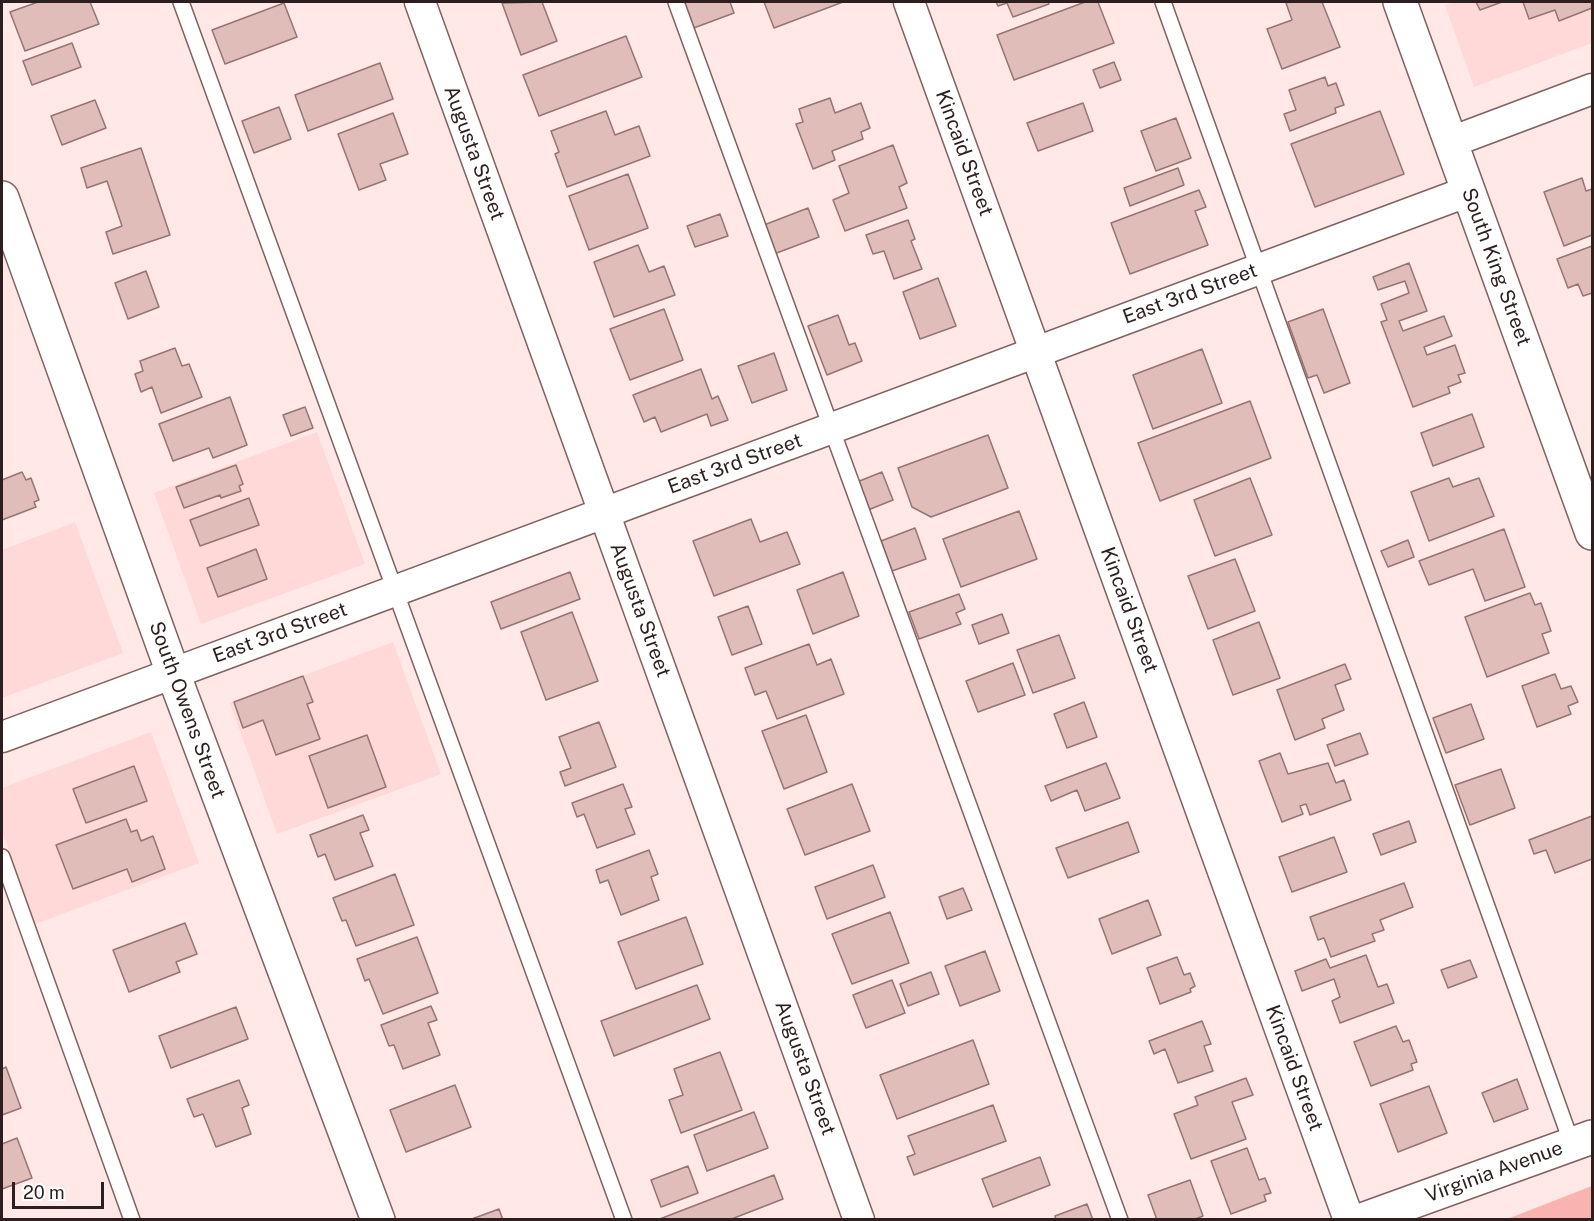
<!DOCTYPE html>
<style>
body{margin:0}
#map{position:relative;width:1594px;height:1221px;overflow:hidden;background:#ffe8e6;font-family:"Public Sans",sans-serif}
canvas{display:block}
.frame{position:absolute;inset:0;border:3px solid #2d1f1f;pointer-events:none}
.scale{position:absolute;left:12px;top:1182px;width:92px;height:27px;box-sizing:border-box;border:3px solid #2d1f1f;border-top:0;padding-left:8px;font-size:18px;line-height:21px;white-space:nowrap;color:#2d1f1f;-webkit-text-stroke:4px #fff;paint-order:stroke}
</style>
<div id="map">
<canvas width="1594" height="1221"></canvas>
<div class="frame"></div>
<div class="scale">20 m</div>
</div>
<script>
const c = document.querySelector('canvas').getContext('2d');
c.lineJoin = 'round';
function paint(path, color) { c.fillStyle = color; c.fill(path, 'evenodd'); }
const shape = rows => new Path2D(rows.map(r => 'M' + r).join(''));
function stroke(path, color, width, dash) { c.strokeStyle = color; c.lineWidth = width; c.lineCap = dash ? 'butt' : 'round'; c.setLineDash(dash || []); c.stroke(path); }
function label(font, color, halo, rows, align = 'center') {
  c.font = font + ' "Public Sans",sans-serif'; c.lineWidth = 5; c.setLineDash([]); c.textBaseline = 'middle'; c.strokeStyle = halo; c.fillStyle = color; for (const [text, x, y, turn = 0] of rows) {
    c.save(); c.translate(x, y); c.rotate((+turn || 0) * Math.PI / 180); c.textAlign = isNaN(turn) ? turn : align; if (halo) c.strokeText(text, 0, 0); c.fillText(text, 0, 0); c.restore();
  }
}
const built = shape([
 [1455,2,1592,2,1592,43,1474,87,1445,5],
 [317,432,365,564,201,624,154,493],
 [75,522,123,653,2,698,2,550],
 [393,642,441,774,277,834,230,703],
 [151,732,199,863,35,924,2,831,2,788]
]);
const green = shape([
 [1592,1186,1592,1219,1507,1219]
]);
const building = shape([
 [38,2,90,2,99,24,25,51,10,12,38,2],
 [542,2,557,41,521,55,502,3,542,2],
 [687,2,730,2,734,13,691,29,682,4,687,2],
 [764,2,843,2,774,28,764,2],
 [996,2,1048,2,1049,4,1013,17,1007,3,998,6,996,2],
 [1085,2,1098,2,1114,43,1014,80,997,35,1085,2],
 [1289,2,1322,2,1340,47,1282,69,1267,29,1292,20,1286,3,1289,2],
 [1476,2,1502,2,1480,10,1476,2],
 [1523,2,1592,2,1592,8,1559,21,1555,10,1529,19,1523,2],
 [284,3,297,37,225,64,212,30,284,3],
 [626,36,642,77,539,116,523,75,626,36],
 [72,43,81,67,32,85,23,61,72,43],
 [1114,62,1121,80,1100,88,1093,70,1114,62],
 [380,63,393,99,308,131,295,95,380,63],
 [1325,77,1328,86,1336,83,1344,105,1335,108,1336,113,1290,131,1284,114,1296,110,1289,90,1325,77],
 [830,98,835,113,861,103,870,128,861,132,863,139,832,151,835,160,813,169,796,124,803,122,799,109,830,98],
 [95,100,106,128,62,145,51,116,95,100],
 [1083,103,1093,131,1038,151,1027,123,1083,103],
 [279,107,291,139,254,153,242,121,279,107],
 [606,111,615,135,639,126,650,156,567,187,555,154,559,152,551,131,606,111],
 [1380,111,1404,174,1315,207,1291,144,1380,111],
 [393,113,408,154,380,164,386,180,359,190,338,134,393,113],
 [1176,118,1191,158,1156,171,1141,131,1176,118],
 [893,145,907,183,899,187,907,208,845,231,833,200,849,193,839,166,893,145],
 [141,148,170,235,113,254,106,232,122,226,107,181,87,188,81,168,141,148],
 [1178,168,1184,185,1130,206,1124,188,1178,168],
 [628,174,648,228,589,250,569,196,628,174],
 [1582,178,1586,191,1592,189,1592,235,1564,246,1544,192,1582,178],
 [1199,190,1206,207,1195,211,1208,245,1130,274,1111,223,1199,190],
 [808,208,819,237,774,254,764,225,808,208],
 [720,214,728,236,695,247,687,226,720,214],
 [908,220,915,239,911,241,922,269,894,279,884,251,873,254,866,235,908,220],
 [638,245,649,272,664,266,675,295,614,317,594,262,638,245],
 [1592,246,1592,293,1583,296,1578,284,1568,288,1557,259,1592,246],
 [1409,263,1427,311,1399,321,1403,331,1444,316,1452,336,1424,347,1427,355,1455,345,1465,373,1458,375,1461,382,1448,387,1450,393,1413,407,1381,322,1387,320,1381,304,1409,293,1405,281,1378,290,1373,277,1409,263],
 [146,271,159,307,128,319,115,283,146,271],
 [938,278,956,326,920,339,903,292,938,278],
 [664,309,683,360,630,380,610,329,664,309],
 [1323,309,1350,383,1324,393,1317,375,1308,378,1288,322,1323,309],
 [838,315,849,345,855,343,862,361,827,375,808,326,838,315],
 [175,348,182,366,189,364,202,397,161,413,152,387,141,392,135,374,143,371,140,361,175,348],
 [1202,349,1222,403,1153,429,1133,375,1202,349],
 [774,353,787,390,752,403,738,366,774,353],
 [701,369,712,399,718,396,728,420,711,426,707,414,661,432,655,417,644,422,633,395,701,369],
 [230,397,247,445,213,458,209,448,173,461,159,424,230,397],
 [1250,401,1271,458,1160,501,1138,443,1250,401],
 [305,407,313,428,291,436,283,415,305,407],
 [1472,414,1484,447,1433,466,1421,433,1472,414],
 [988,435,1008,488,931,517,912,507,898,468,988,435],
 [236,465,243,484,239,486,241,491,221,498,220,495,184,508,176,487,236,465],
 [22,472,26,480,31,478,39,500,34,502,36,507,2,520,2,480,22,472],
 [882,472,893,500,868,510,857,482,882,472],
 [1250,478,1272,535,1215,556,1194,500,1250,478],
 [1449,478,1453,487,1479,478,1494,516,1429,541,1411,492,1449,478],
 [249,498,259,525,200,546,190,520,249,498],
 [1019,511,1037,559,961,587,943,539,1019,511],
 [751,519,760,542,787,532,800,564,714,596,693,541,751,519],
 [915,528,926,559,892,571,881,541,915,528],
 [1504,529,1525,587,1485,601,1473,569,1429,585,1419,561,1504,529],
 [1408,540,1414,557,1388,567,1381,551,1408,540],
 [256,549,267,579,218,597,207,568,256,549],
 [1235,559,1255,611,1208,629,1188,576,1235,559],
 [570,572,580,599,501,629,491,602,570,572],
 [843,572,859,616,813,634,797,590,843,572],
 [1530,593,1535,605,1541,603,1551,631,1542,634,1549,653,1487,677,1465,617,1530,593],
 [959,594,965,609,956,613,961,624,919,639,909,612,959,594],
 [748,606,762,644,732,655,718,617,748,606],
 [572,612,598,681,546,700,521,632,572,612],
 [1002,614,1009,633,979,644,972,625,1002,614],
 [1259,622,1280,678,1233,695,1213,640,1259,622],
 [1059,635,1075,678,1033,693,1017,650,1059,635],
 [809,644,817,665,831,659,844,694,777,719,766,691,755,695,745,668,809,644],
 [1013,663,1025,695,978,712,966,681,1013,663],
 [1345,664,1351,679,1335,685,1344,710,1322,719,1325,728,1295,740,1277,690,1345,664],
 [1555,674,1561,689,1571,686,1578,702,1568,706,1571,714,1537,727,1522,686,1555,674],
 [303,676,313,702,307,704,320,739,276,755,263,720,243,728,234,702,303,676],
 [1084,702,1097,737,1067,748,1054,714,1084,702],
 [1471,704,1484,739,1446,753,1433,718,1471,704],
 [806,715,827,772,784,789,762,731,806,715],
 [599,722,616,767,565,786,560,772,571,768,559,737,599,722],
 [1360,733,1368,754,1335,766,1327,745,1360,733],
 [367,735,386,787,328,808,309,756,367,735],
 [1280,753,1288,774,1328,763,1336,783,1344,780,1351,800,1310,815,1306,804,1300,806,1303,814,1282,822,1259,761,1280,753],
 [1106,763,1120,798,1085,811,1077,790,1051,801,1045,786,1106,763],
 [134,766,147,801,86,823,73,789,134,766],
 [1501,769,1515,808,1470,825,1455,785,1501,769],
 [623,784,632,807,625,809,635,834,597,848,584,814,577,817,572,803,623,784],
 [852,784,870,831,805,855,787,809,852,784],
 [363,815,369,830,360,833,373,866,335,880,325,854,318,857,310,835,363,815],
 [1592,816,1592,859,1555,873,1546,850,1534,854,1529,840,1592,816],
 [126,819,131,832,137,830,141,841,153,836,165,869,132,882,127,869,73,889,56,845,126,819],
 [1409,821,1416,842,1381,855,1373,834,1409,821],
 [1128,822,1139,852,1068,878,1056,848,1128,822],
 [1334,837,1347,872,1292,892,1279,857,1334,837],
 [649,850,658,874,651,877,659,900,621,915,608,880,600,883,596,870,649,850],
 [873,865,885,897,827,919,815,887,873,865],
 [395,874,414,925,356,946,346,920,342,921,333,898,395,874],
 [1404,883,1413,907,1380,920,1384,930,1372,934,1375,941,1331,957,1324,938,1318,940,1310,917,1404,883],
 [963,888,972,910,947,919,939,897,963,888],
 [1148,900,1161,935,1112,954,1099,919,1148,900],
 [890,912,909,963,852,984,832,934,890,912],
 [686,917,703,964,636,989,618,942,686,917],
 [185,923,197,954,176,962,180,972,129,992,113,950,185,923],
 [417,937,438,993,383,1014,369,979,365,981,357,959,417,937],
 [985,951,1000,991,960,1006,945,966,985,951],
 [1366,955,1378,987,1387,984,1394,1003,1340,1023,1332,1001,1340,997,1334,979,1302,991,1295,971,1326,959,1330,968,1366,955],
 [1177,957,1184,975,1190,973,1195,986,1190,989,1191,992,1160,1004,1147,968,1177,957],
 [1470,960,1477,977,1448,988,1441,970,1470,960],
 [931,972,939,994,908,1006,900,984,931,972],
 [892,980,905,1013,866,1028,853,995,892,980],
 [697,985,710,1019,614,1056,601,1021,697,985],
 [431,1006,437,1020,428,1023,440,1055,403,1069,394,1045,389,1046,381,1025,431,1006],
 [236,1007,248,1039,171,1068,159,1036,236,1007],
 [1202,1021,1211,1044,1204,1046,1213,1071,1178,1083,1165,1049,1154,1054,1149,1041,1202,1021],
 [1396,1026,1403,1042,1409,1040,1417,1062,1411,1064,1413,1070,1371,1086,1354,1042,1396,1026],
 [973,1040,989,1084,897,1119,880,1075,973,1040],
 [720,1052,742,1110,681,1133,669,1100,683,1095,674,1069,720,1052],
 [6,1067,21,1108,2,1115,2,1069,6,1067],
 [1246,1078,1253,1095,1232,1102,1246,1139,1191,1159,1174,1114,1198,1105,1195,1097,1246,1078],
 [1517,1079,1528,1109,1494,1122,1482,1093,1517,1079],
 [239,1080,249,1105,242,1108,251,1134,216,1147,203,1114,194,1117,187,1099,239,1080],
 [455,1085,471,1127,406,1152,390,1110,455,1085],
 [1429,1086,1447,1133,1398,1152,1380,1104,1429,1086],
 [993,1105,1006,1141,914,1175,907,1157,915,1154,908,1136,993,1105],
 [754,1112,768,1148,707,1171,694,1135,754,1112],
 [17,1138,32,1178,2,1189,2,1144,17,1138],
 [1247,1148,1259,1180,1265,1178,1271,1193,1264,1195,1266,1201,1231,1214,1211,1161,1247,1148],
 [1040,1157,1050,1185,993,1207,982,1179,1040,1157],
 [688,1166,698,1193,661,1207,651,1180,688,1166],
 [774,1175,783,1199,729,1220,657,1220,774,1175],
 [1190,1180,1203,1216,1193,1220,1157,1220,1148,1195,1190,1180],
 [1087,1204,1093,1220,1056,1220,1055,1216,1087,1204],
 [499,1209,503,1220,469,1220,499,1209]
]);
const service = shape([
 [181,2,624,1220],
 [676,2,1120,1220],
 [1163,2,1572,1144],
 [2,857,132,1220]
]);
const minor = shape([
 [420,2,859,1220],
 [909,2,1349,1220],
 [1451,142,1592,89],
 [2,737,1469,191]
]);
const tertiary = shape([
 [1400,2,1592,533],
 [2,198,173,673,378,1220],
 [1362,1220,1592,1137]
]);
const streetNames = [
 ["Augusta Street",474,153,70],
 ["Kincaid Street",964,153,70],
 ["South King Street",1496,267,70],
 ["East 3rd Street",1190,294,-20],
 ["East 3rd Street",735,464,-20],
 ["Augusta Street",640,610,70],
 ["Kincaid Street",1129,610,70],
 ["East 3rd Street",280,633,-20],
 ["South Owens Street",187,710,70],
 ["Augusta Street",805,1068,70],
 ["Kincaid Street",1294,1068,70],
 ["Virginia Avenue",1494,1172,-20]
];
paint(built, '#fed9d7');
paint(green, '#f9b4b0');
paint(building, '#e1bdba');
stroke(building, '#957472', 1.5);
stroke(service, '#80615f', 18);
stroke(minor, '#80615f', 33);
stroke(tertiary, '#80615f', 36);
stroke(service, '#fff', 15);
stroke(minor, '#fff', 30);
stroke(tertiary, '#fff', 33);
label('20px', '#2d1f1f', '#fff', streetNames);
</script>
